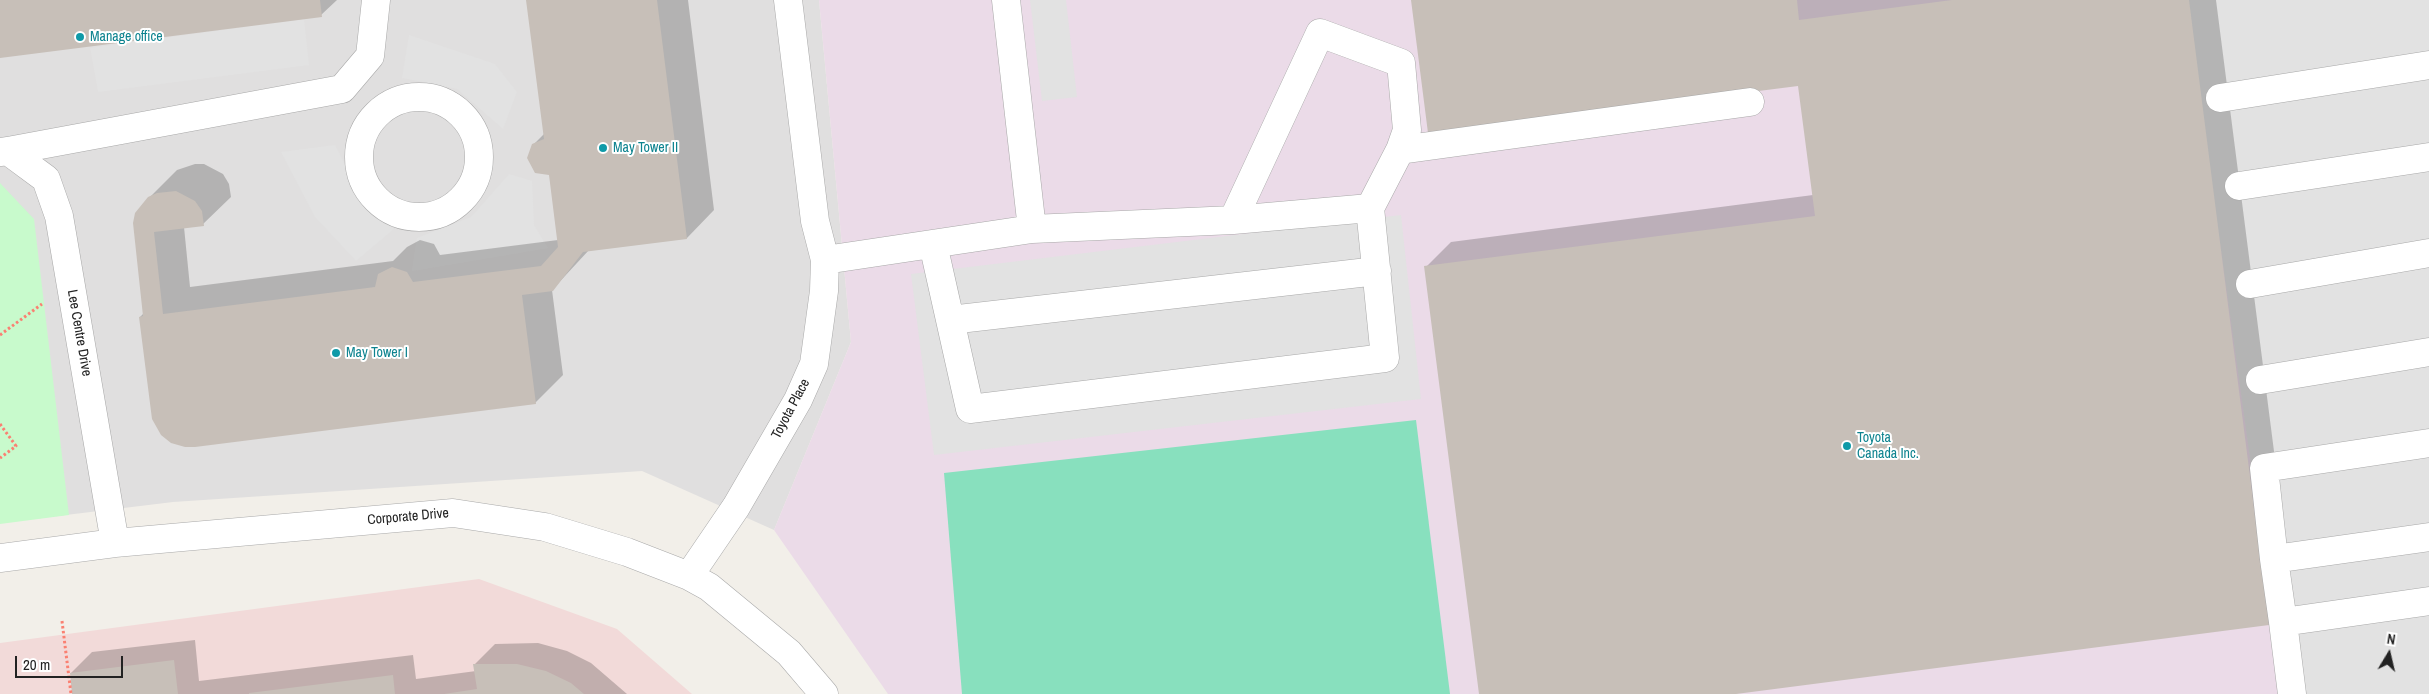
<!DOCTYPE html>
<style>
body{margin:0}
#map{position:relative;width:2429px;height:694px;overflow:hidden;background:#f2efe9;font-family:"Archivo Narrow",sans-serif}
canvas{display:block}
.north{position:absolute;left:2364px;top:629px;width:50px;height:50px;-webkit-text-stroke:4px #fff;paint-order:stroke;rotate:9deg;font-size:14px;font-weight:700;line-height:20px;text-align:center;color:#222}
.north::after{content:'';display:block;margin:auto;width:18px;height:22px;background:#222;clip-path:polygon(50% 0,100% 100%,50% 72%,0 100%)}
.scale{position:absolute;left:15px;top:656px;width:108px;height:22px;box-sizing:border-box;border:2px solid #222;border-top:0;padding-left:6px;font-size:15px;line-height:18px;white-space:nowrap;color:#222;-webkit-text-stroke:4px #fff;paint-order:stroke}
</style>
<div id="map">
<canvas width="2429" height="694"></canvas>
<div class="north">N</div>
<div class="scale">20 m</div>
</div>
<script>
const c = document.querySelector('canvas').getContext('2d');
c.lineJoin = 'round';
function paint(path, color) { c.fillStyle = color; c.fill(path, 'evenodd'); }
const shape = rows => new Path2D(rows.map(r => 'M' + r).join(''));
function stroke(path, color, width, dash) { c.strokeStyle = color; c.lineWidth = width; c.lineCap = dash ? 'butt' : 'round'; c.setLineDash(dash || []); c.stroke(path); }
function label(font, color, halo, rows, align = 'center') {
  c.font = font + ' "Archivo Narrow",sans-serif'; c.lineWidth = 4; c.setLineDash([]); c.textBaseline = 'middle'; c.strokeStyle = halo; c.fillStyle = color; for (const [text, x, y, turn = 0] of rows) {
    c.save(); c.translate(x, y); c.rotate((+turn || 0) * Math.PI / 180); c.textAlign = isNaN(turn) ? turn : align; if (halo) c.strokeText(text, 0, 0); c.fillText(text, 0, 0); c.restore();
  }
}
const residential = shape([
 [0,0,819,0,851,342,774,530,642,471,173,502,0,523]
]);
const commercial = shape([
 [479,579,617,629,692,694,0,694,0,643]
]);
const industrial = shape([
 [819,0,2429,0,2429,694,888,694,774,530,851,342]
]);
const park = shape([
 [0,183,34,219,69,515,0,524]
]);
const pitch = shape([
 [1416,420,1450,694,962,694,944,473]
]);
const parking = shape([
 [1030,0,1066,0,1077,97,1042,101],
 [2186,0,2429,0,2429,694,2283,694],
 [304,19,309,65,98,92,90,48],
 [409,35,495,64,517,92,503,129,457,89,402,78],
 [335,145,360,193,394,229,356,261,315,217,281,152],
 [509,174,532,181,534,225,548,248,412,271,417,238,471,217],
 [1401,215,1421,399,934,455,911,274]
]);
const shadow = shape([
 [0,0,337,0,321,15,0,57],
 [528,0,688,0,714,210,687,238,589,250,552,290,563,375,535,403,140,317,144,313,149,198,177,170,195,164,204,164,223,174,229,184,231,197,203,224,184,227,190,287,393,261,407,247,420,240,434,244,440,255,558,240,550,174,533,145,544,134],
 [1412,0,2216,0,2293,599,2268,624,1727,694,1480,694,1426,267,1451,242,1813,195,1799,84],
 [195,640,199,681,413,655,416,679,476,671,475,664,495,644,538,643,567,651,591,663,627,694,73,694,71,673,92,652]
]);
const building = shape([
 [0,0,320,0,322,17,0,58],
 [526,0,657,0,687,239,583,252,553,291,522,295,536,404,195,447,185,447,171,443,161,435,152,419,139,317,143,316,133,223,135,213,148,197,157,193,176,191,195,201,202,211,204,226,154,232,163,314,375,287,378,274,392,267,407,272,413,282,541,266,558,247,549,175,535,173,527,158,532,144,544,139],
 [1411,0,1797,0,1799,20,1952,0,2189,0,2269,625,1736,694,1479,694,1424,266,1815,216,1798,86,1428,133],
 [174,660,178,694,72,694,70,673],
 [473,664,517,664,546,671,571,683,584,694,444,694,477,689],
 [393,675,395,694,249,694,249,693]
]);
const path = shape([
 [0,335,42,304],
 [0,424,16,446,0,458],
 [62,621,71,694]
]);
const minor = shape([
 [1006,0,1032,229],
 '359 157a60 60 0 1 1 120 0a60 60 0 1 1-120 0Z',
 [2220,98,2429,65],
 [8,151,342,89,370,56,376,0],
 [0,152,8,151,46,179,59,216,115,543],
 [2239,186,2429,157],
 [1233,220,1320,33,1401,63,1407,130,1400,150],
 [933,244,970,409,1385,358,1370,208],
 [825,260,1032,229,1233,220,1370,208,1400,150,1750,102],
 [2250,284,2429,253],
 [950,320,1377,271],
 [2260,380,2429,352],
 [0,558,115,543,453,513,545,527,627,552,689,576,709,587,789,653,824,694],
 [2274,559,2264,468,2429,443],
 [689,576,736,507,798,400,814,364,824,291,825,260,815,221,788,0],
 [2283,622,2274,559,2429,537],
 [2292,694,2283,622,2429,601]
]);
const markers = [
 [80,37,5,"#0f9aa8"],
 [603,148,5,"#0f9aa8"],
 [336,353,5,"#0f9aa8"],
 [1847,446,5,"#0f9aa8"]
];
const cultureNames = [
 ["Manage office",90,37],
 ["May Tower II",613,148],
 ["May Tower I",346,353],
 ["Toyota",1857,438],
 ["Canada Inc.",1857,454]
];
const streetNames = [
 ["Lee Centre Drive",79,333,80],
 ["Toyota Place",791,409,-62],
 ["Corporate Drive",408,517,-5]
];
paint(residential, '#e0dfdf');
paint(commercial, '#f2dad9');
paint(industrial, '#ebdbe8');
paint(park, '#c8facc');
paint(pitch, '#88e0be');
paint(parking, '#e2e2e2');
paint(shadow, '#0003');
paint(building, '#c7bfb8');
stroke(minor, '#a9a9a9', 29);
stroke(path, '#fa8072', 3, [2.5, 2.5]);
stroke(minor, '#fff', 28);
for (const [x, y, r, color] of markers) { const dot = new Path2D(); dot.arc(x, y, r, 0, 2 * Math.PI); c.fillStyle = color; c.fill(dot); stroke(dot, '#fff', 2); }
label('14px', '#0d838f', '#fff', cultureNames, 'left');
label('14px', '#222', '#fff', streetNames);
</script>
